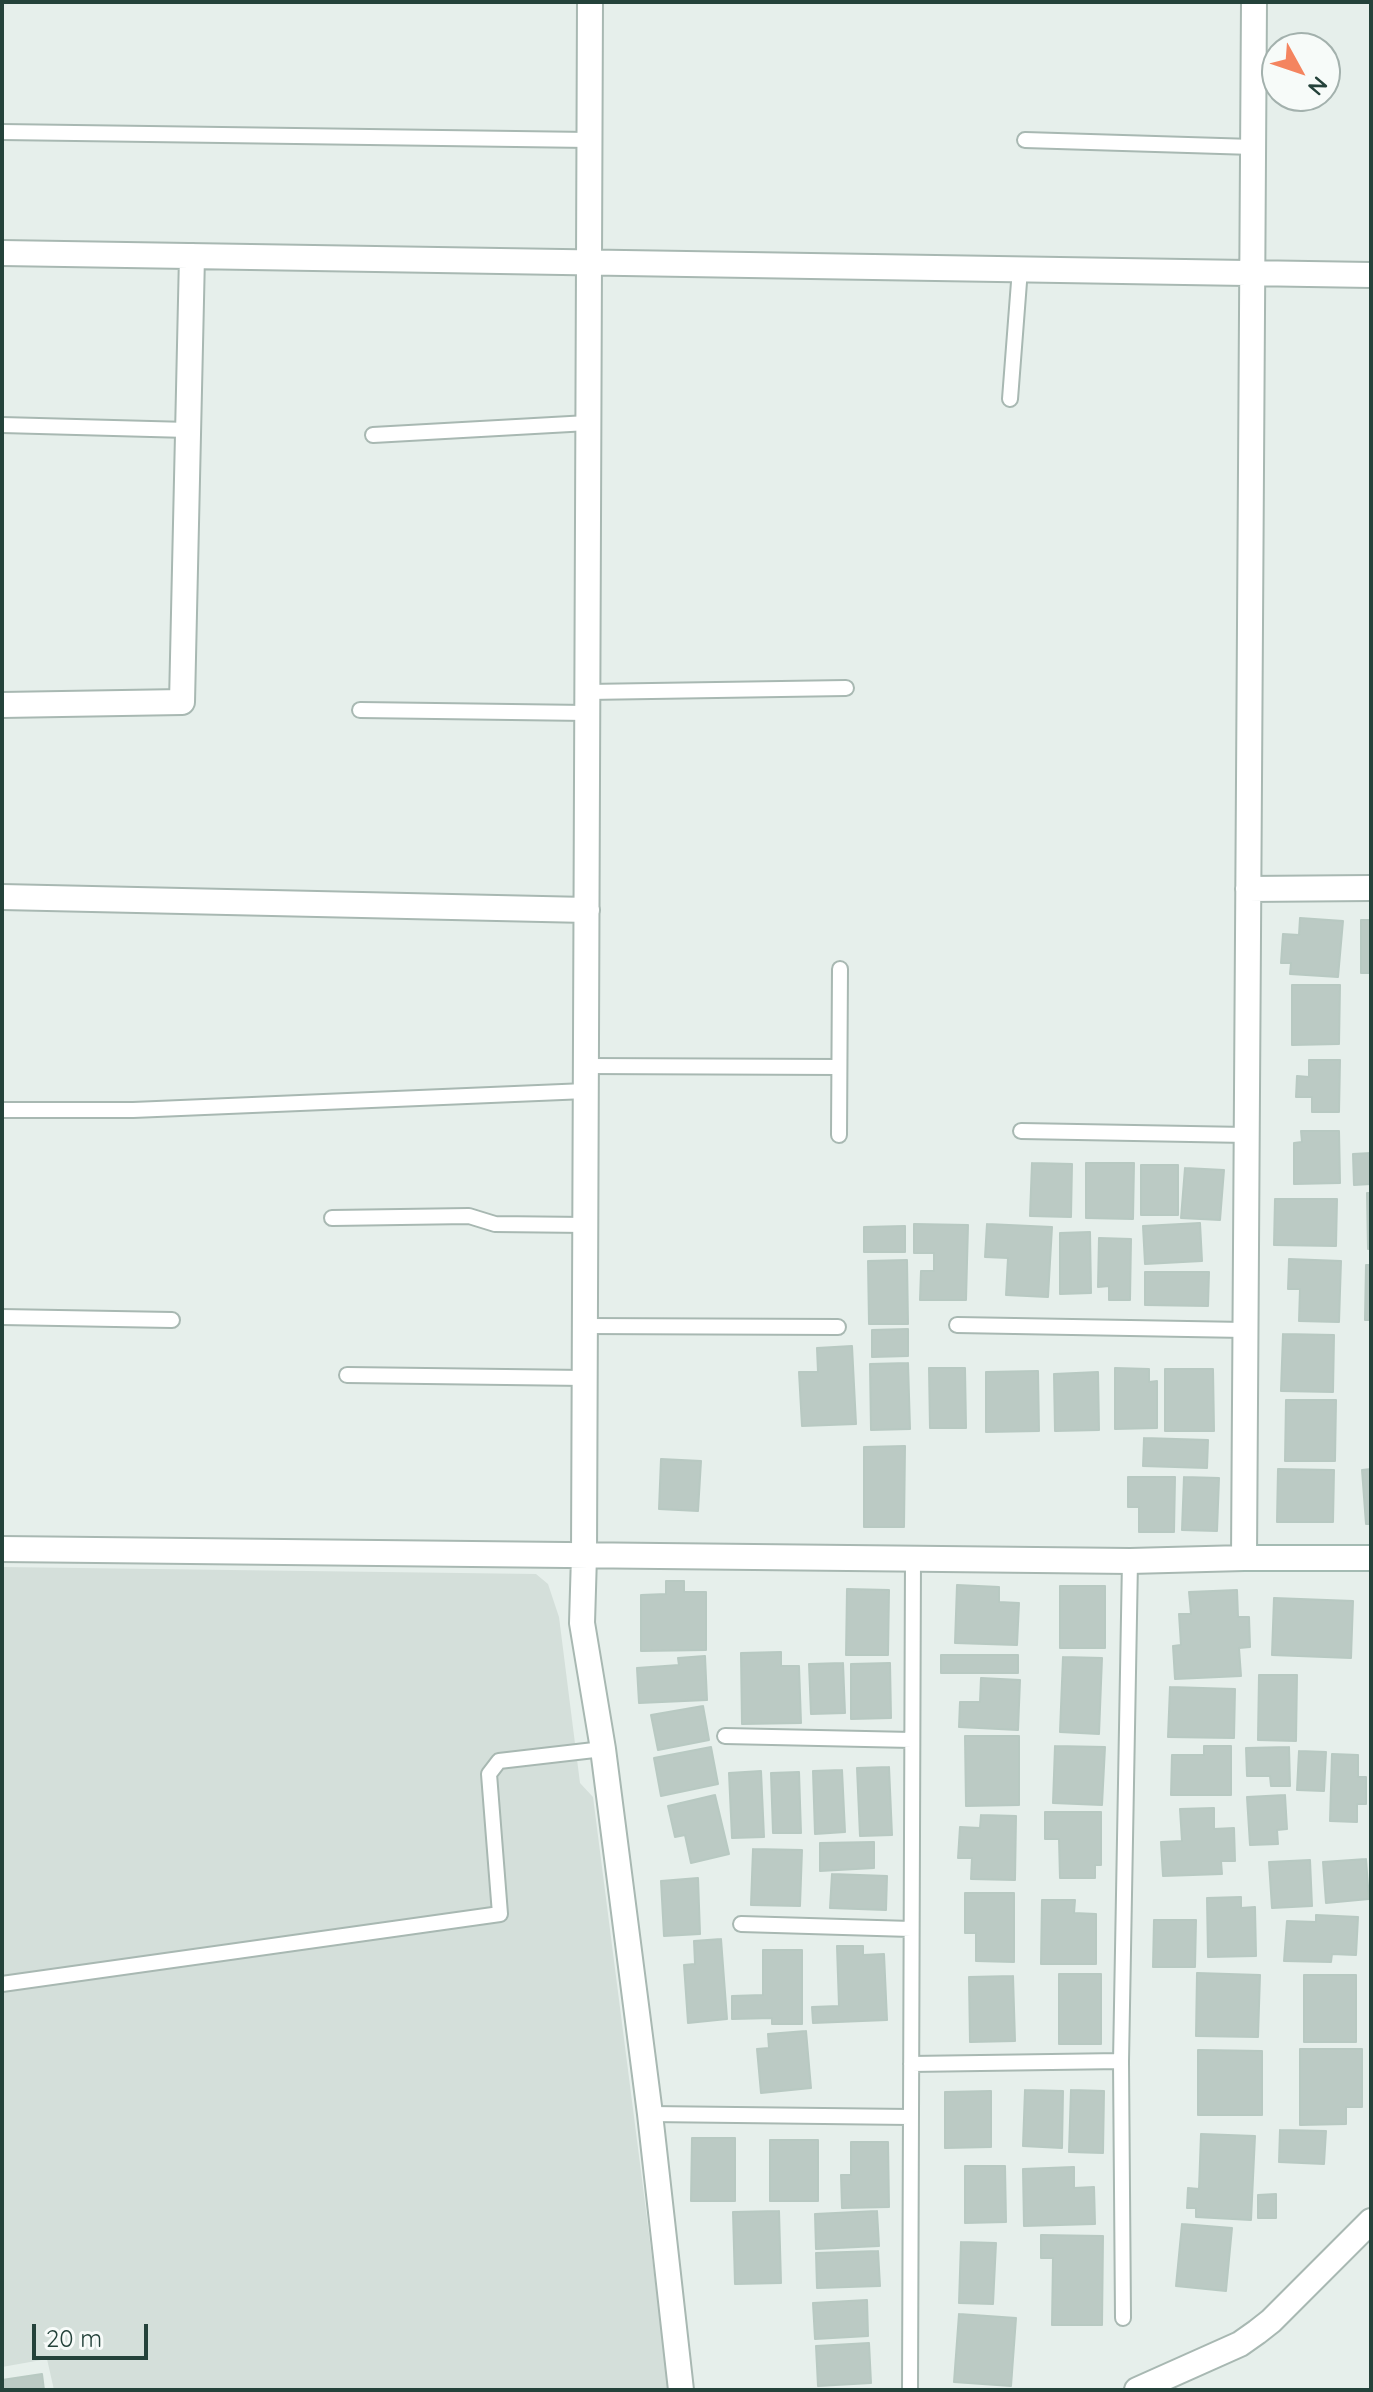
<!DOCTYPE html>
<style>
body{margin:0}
#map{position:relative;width:1373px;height:2392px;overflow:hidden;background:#e6efeb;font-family:Quicksand,sans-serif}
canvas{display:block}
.frame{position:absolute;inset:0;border:4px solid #24423a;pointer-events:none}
.north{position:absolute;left:1261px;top:32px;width:80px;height:80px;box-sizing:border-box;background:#f7fbf9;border:2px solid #a3b1ad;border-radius:50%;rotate:130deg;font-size:22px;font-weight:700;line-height:32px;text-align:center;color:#24423a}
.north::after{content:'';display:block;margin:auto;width:28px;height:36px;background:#f4845f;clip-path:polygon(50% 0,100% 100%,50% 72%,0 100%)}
.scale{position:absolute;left:32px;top:2324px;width:116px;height:36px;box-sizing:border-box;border:4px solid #24423a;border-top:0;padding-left:10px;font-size:24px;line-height:28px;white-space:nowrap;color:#24423a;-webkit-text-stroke:6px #f7fbf9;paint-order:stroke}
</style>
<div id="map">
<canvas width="1373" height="2392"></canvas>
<div class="frame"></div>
<div class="north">N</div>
<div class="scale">20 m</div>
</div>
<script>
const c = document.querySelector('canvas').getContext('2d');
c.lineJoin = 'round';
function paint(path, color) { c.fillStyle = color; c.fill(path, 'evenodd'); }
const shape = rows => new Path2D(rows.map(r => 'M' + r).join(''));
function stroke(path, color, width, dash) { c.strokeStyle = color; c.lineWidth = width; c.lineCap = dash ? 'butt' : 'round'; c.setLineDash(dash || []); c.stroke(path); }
const built = shape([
 [2,1567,536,1574,548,1584,559,1617,580,1783,593,1797,669,2390,54,2390,47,2359,2,2367]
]);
const building = shape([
 [1300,918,1343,921,1338,977,1290,974,1291,963,1281,963,1283,934,1299,935,1300,918],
 [1361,920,1371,920,1371,973,1361,973,1361,920],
 [1292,985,1340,985,1339,1044,1292,1045,1292,985],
 [1309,1060,1340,1060,1339,1112,1312,1112,1312,1097,1296,1097,1297,1076,1309,1077,1309,1060],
 [1301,1131,1339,1131,1340,1183,1294,1184,1294,1143,1302,1142,1301,1131],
 [1371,1153,1371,1184,1354,1185,1353,1154,1371,1153],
 [1032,1163,1072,1164,1071,1217,1030,1216,1032,1163],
 [1086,1163,1134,1163,1133,1219,1086,1218,1086,1163],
 [1141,1165,1178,1165,1178,1215,1141,1215,1141,1165],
 [1185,1168,1224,1170,1220,1220,1181,1218,1185,1168],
 [1367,1193,1371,1193,1371,1249,1368,1249,1367,1193],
 [1275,1199,1337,1199,1336,1246,1274,1245,1275,1199],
 [1200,1223,1202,1261,1145,1264,1143,1226,1200,1223],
 [914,1224,968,1225,966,1300,920,1300,921,1271,934,1271,934,1253,914,1253,914,1224],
 [987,1224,1052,1227,1048,1297,1006,1295,1008,1258,985,1257,987,1224],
 [905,1226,905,1252,864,1252,864,1227,905,1226],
 [1090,1232,1091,1293,1060,1294,1060,1233,1090,1232],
 [1099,1238,1131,1239,1130,1300,1109,1300,1109,1286,1098,1287,1099,1238],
 [1289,1259,1341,1261,1339,1322,1299,1321,1300,1289,1288,1289,1289,1259],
 [907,1260,908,1324,869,1324,868,1261,907,1260],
 [1366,1265,1371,1265,1371,1320,1365,1320,1366,1265],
 [1145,1272,1209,1272,1208,1306,1145,1305,1145,1272],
 [908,1329,908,1356,872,1357,872,1330,908,1329],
 [1283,1334,1334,1335,1333,1392,1281,1391,1283,1334],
 [852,1346,856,1424,802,1426,799,1372,818,1372,817,1348,852,1346],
 [908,1363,910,1429,871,1430,870,1364,908,1363],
 [929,1368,965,1368,966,1428,930,1428,929,1368],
 [1115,1368,1149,1369,1149,1382,1157,1381,1157,1428,1115,1429,1115,1368],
 [1165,1369,1213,1369,1214,1431,1165,1431,1165,1369],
 [1038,1371,1039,1431,986,1432,986,1372,1038,1371],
 [1098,1372,1099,1430,1055,1431,1054,1374,1098,1372],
 [1286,1400,1336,1400,1335,1461,1285,1461,1286,1400],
 [1144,1438,1208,1440,1207,1468,1143,1466,1144,1438],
 [905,1446,904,1527,864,1527,864,1447,905,1446],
 [661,1459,701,1461,698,1511,659,1509,661,1459],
 [1278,1469,1334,1470,1333,1522,1277,1522,1278,1469],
 [1371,1469,1371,1524,1366,1524,1362,1470,1371,1469],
 [1128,1477,1175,1477,1174,1532,1139,1532,1139,1507,1128,1507,1128,1477],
 [1184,1477,1219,1478,1217,1531,1182,1530,1184,1477],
 [666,1581,684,1581,684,1592,706,1592,706,1650,641,1651,641,1595,666,1594,666,1581],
 [957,1585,999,1587,999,1602,1019,1603,1017,1645,955,1643,957,1585],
 [1060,1586,1105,1586,1105,1648,1060,1648,1060,1586],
 [847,1589,889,1590,888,1655,846,1655,847,1589],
 [1237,1590,1238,1617,1249,1617,1250,1647,1239,1648,1241,1676,1175,1679,1173,1646,1181,1645,1179,1614,1191,1614,1189,1592,1237,1590],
 [1274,1598,1353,1601,1351,1658,1272,1655,1274,1598],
 [781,1652,781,1666,799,1666,801,1723,742,1724,741,1653,781,1652],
 [941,1655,1018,1655,1018,1673,941,1673,941,1655],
 [705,1656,707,1700,639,1703,637,1668,679,1665,678,1658,705,1656],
 [1063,1657,1102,1658,1099,1734,1060,1732,1063,1657],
 [843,1663,845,1713,811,1714,809,1664,843,1663],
 [890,1663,891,1718,851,1719,851,1664,890,1663],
 [1259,1675,1297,1675,1296,1741,1258,1740,1259,1675],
 [981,1678,1020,1680,1018,1730,959,1727,960,1702,980,1702,981,1678],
 [1170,1687,1235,1689,1234,1738,1168,1737,1170,1687],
 [703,1706,709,1740,658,1750,651,1715,703,1706],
 [965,1736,1019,1736,1019,1805,966,1806,965,1736],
 [1055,1746,1105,1747,1102,1805,1053,1803,1055,1746],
 [1204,1746,1231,1746,1231,1795,1171,1795,1172,1755,1204,1755,1204,1746],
 [711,1747,718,1784,661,1796,654,1758,711,1747],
 [1289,1747,1290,1786,1271,1786,1270,1776,1247,1776,1246,1748,1289,1747],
 [1299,1751,1326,1752,1324,1791,1297,1790,1299,1751],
 [1332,1754,1358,1755,1358,1777,1366,1777,1366,1804,1357,1804,1357,1822,1330,1821,1332,1754],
 [889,1767,892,1835,860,1836,857,1768,889,1767],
 [842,1770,845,1832,815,1834,813,1771,842,1770],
 [761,1771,764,1837,732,1838,729,1773,761,1771],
 [799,1772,801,1833,773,1833,771,1773,799,1772],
 [715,1795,729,1854,691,1863,685,1835,675,1837,668,1806,715,1795],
 [1285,1795,1287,1829,1277,1830,1278,1844,1250,1845,1247,1797,1285,1795],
 [1214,1808,1214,1829,1234,1828,1235,1861,1221,1861,1222,1874,1163,1876,1161,1842,1182,1841,1180,1809,1214,1808],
 [1045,1812,1101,1812,1101,1865,1095,1865,1095,1878,1060,1878,1059,1839,1045,1839,1045,1812],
 [981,1815,1016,1816,1015,1880,971,1879,972,1858,958,1858,960,1827,980,1828,981,1815],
 [874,1842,874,1868,820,1871,820,1843,874,1842],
 [753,1849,802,1850,800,1906,751,1905,753,1849],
 [1366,1859,1369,1899,1326,1903,1323,1862,1366,1859],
 [1310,1860,1312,1906,1272,1908,1269,1862,1310,1860],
 [832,1874,887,1876,886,1910,830,1908,832,1874],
 [698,1878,700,1934,664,1936,661,1881,698,1878],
 [965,1893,1014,1893,1014,1962,976,1961,976,1933,965,1933,965,1893],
 [1241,1897,1241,1908,1255,1907,1256,1956,1208,1957,1207,1898,1241,1897],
 [1042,1900,1075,1900,1074,1913,1096,1914,1096,1964,1041,1964,1042,1900],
 [1316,1915,1358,1917,1356,1955,1332,1954,1331,1962,1284,1961,1287,1921,1316,1922,1316,1915],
 [1154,1920,1196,1920,1195,1967,1153,1967,1154,1920],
 [721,1939,727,2019,688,2023,684,1965,695,1964,694,1941,721,1939],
 [837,1946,863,1946,863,1955,884,1954,887,2020,813,2023,812,2007,839,2006,837,1946],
 [763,1950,802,1950,802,2024,772,2024,772,2018,732,2019,732,1996,763,1995,763,1950],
 [1197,1973,1260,1975,1258,2037,1196,2036,1197,1973],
 [1059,1974,1101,1974,1101,2044,1059,2044,1059,1974],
 [1304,1975,1356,1975,1356,2042,1304,2042,1304,1975],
 [1013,1976,1015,2041,970,2042,969,1977,1013,1976],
 [806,2031,811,2088,761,2093,757,2049,769,2048,768,2034,806,2031],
 [1300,2049,1362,2049,1362,2107,1346,2107,1346,2124,1300,2125,1300,2049],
 [1198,2050,1262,2051,1262,2115,1198,2115,1198,2050],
 [1025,2090,1063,2091,1062,2148,1023,2146,1025,2090],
 [1071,2090,1104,2091,1103,2153,1069,2152,1071,2090],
 [991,2091,991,2147,945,2148,945,2092,991,2091],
 [1280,2130,1326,2131,1324,2164,1279,2162,1280,2130],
 [1201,2134,1255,2136,1251,2220,1196,2217,1196,2208,1187,2208,1188,2188,1199,2189,1201,2134],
 [692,2138,735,2138,735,2201,691,2201,692,2138],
 [770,2140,818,2140,818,2201,770,2201,770,2140],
 [851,2142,888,2142,889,2207,842,2208,841,2175,851,2175,851,2142],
 [965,2166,1005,2166,1006,2222,965,2223,965,2166],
 [1074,2167,1074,2188,1094,2187,1095,2224,1024,2226,1023,2169,1074,2167],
 [1276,2194,1276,2218,1258,2218,1258,2195,1276,2194],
 [779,2211,781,2283,735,2284,733,2212,779,2211],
 [877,2211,879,2246,816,2249,815,2214,877,2211],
 [1182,2224,1232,2228,1226,2291,1176,2286,1182,2224],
 [1041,2235,1103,2236,1102,2325,1052,2325,1053,2258,1041,2258,1041,2235],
 [961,2242,996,2243,993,2304,959,2303,961,2242],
 [878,2251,880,2286,817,2288,816,2253,878,2251],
 [867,2300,868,2336,815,2339,813,2303,867,2300],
 [959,2314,1016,2318,1011,2386,954,2382,959,2314],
 [869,2343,871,2383,818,2386,816,2346,869,2343],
 [42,2374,44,2390,2,2390,2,2380,42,2374]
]);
const lane = shape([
 [2,132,589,140],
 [1025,140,1253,147],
 [1010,399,1020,269],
 [2,425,188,430],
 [373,435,588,423],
 [587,692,846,688],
 [360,710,587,713],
 [586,1066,839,1067],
 [2,1110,133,1110,586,1091],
 [1021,1131,1247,1135],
 [839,1135,840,969],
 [332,1218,469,1216,495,1224,586,1225],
 [2,1317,172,1320],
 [957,1325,1245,1330],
 [585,1326,838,1327],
 [347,1375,585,1378],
 [725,1736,912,1740],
 [741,1924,911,1929],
 [2,1984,500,1914,489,1774,499,1761,603,1749],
 [911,2064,1121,2061],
 [650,2114,910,2117],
 [1123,2318,1121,2061,1130,1561],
 [910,2390,913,1557]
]);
const street = shape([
 [590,2,584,1556,582,1623,603,1749,650,2114,681,2390],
 [2,253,1371,275],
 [2,705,182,702,192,256],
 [1248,889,1371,888],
 [2,897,587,910],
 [2,1549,1130,1561,1244,1558,1254,2],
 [1137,2390,1240,2344,1257,2332,1271,2321,1371,2221]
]);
const secondary = shape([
 [1244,1558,1371,1558]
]);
paint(built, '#d4dfda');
paint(building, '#bbcac4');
stroke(building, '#b8c9c2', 2);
stroke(lane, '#a8b8b2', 18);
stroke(street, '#a8b8b2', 28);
stroke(secondary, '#a4bbb3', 28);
stroke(lane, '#fff', 14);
stroke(street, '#fff', 24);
stroke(secondary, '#fff', 24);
</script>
